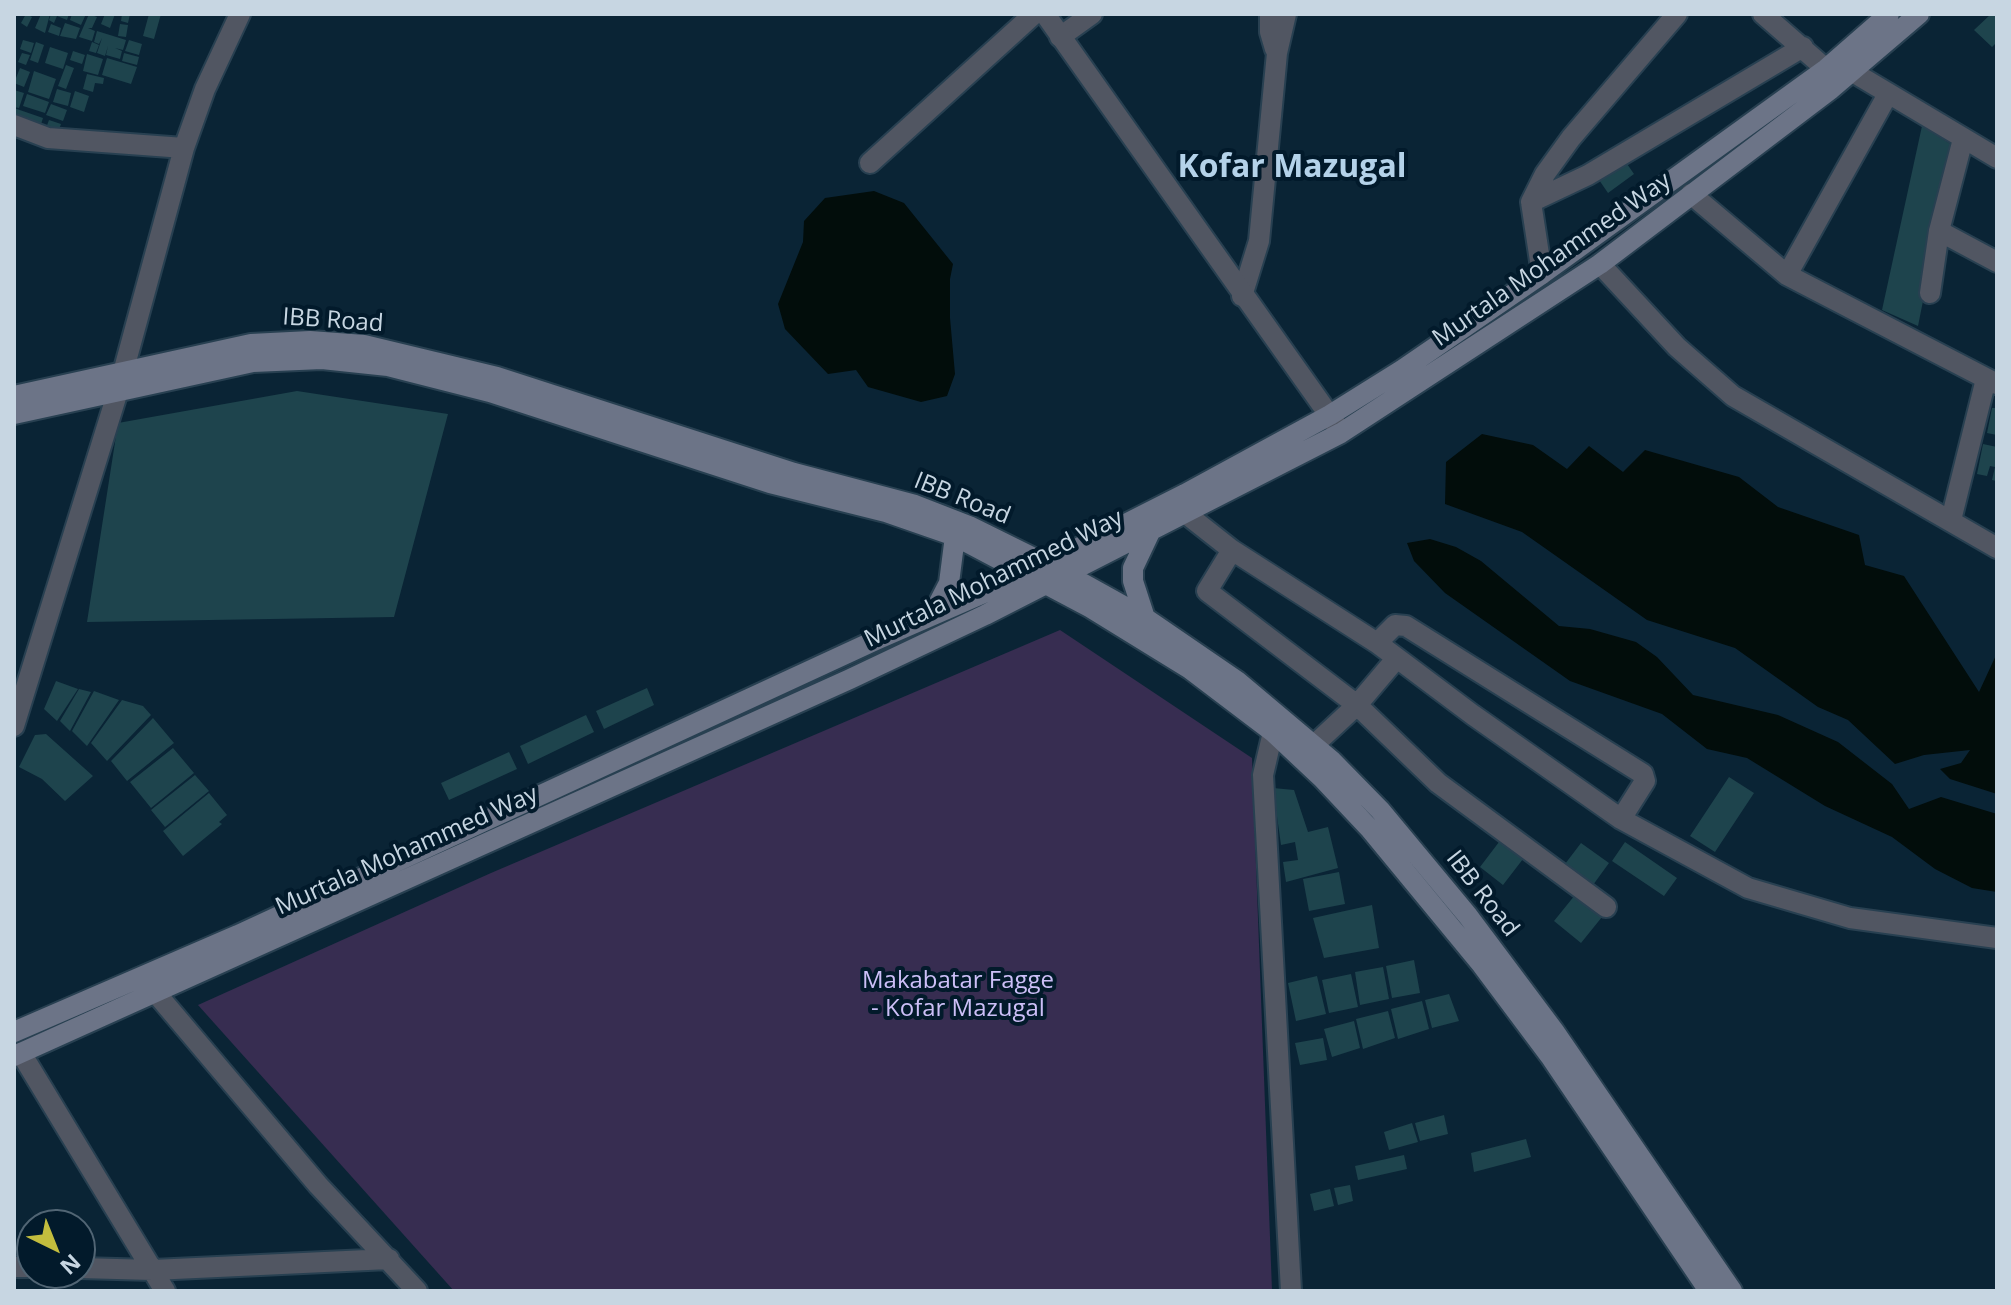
<!DOCTYPE html>
<style>
body{margin:0}
#map{position:relative;width:2011px;height:1305px;overflow:hidden;background:#0a2435;font-family:"Open Sans",sans-serif}
canvas{display:block}
.frame{position:absolute;inset:0;border:16px solid #c7d6e2;pointer-events:none}
.north{position:absolute;left:16px;top:1209px;width:80px;height:80px;box-sizing:border-box;background:#021a2b;border:2px solid #516574;border-radius:50%;rotate:137deg;font-size:22px;font-weight:700;line-height:32px;text-align:center;color:#c7d6e2}
.north::after{content:'';display:block;margin:auto;width:28px;height:36px;background:#c3bd3e;clip-path:polygon(50% 0,100% 100%,50% 72%,0 100%)}
</style>
<div id="map">
<canvas width="2011" height="1305"></canvas>
<div class="frame"></div>
<div class="north">N</div>
</div>
<script>
const c = document.querySelector('canvas').getContext('2d');
c.lineJoin = 'round';
function paint(path, color) { c.fillStyle = color; c.fill(path, 'evenodd'); }
const shape = rows => new Path2D(rows.map(r => 'M' + r).join(''));
function stroke(path, color, width, dash) { c.strokeStyle = color; c.lineWidth = width; c.lineCap = dash ? 'butt' : 'round'; c.setLineDash(dash || []); c.stroke(path); }
function label(font, color, halo, rows, align = 'center') {
  c.font = font + ' "Open Sans",sans-serif'; c.lineWidth = 8; c.setLineDash([]); c.textBaseline = 'middle'; c.strokeStyle = halo; c.fillStyle = color; for (const [text, x, y, turn = 0] of rows) {
    c.save(); c.translate(x, y); c.rotate((+turn || 0) * Math.PI / 180); c.textAlign = isNaN(turn) ? turn : align; if (halo) c.strokeText(text, 0, 0); c.fillText(text, 0, 0); c.restore();
  }
}
const green = shape([
 [1060,630,1252,758,1272,1291,454,1291,198,1005,491,873]
]);
const water = shape([
 [874,191,904,203,953,264,950,279,950,318,955,374,947,396,921,402,868,387,856,370,828,374,785,329,778,304,803,242,804,221,825,198],
 [1482,434,1533,445,1567,469,1589,446,1623,472,1645,450,1739,477,1778,507,1859,535,1865,565,1904,576,1979,692,1997,653,1997,794,1950,779,1940,769,1961,763,1970,750,1924,755,1895,764,1848,720,1818,707,1735,648,1647,620,1522,532,1445,504,1446,462],
 [1430,539,1456,547,1481,561,1559,626,1590,629,1636,642,1657,657,1693,695,1778,715,1838,742,1892,784,1909,809,1941,797,1997,814,1997,892,1972,888,1935,869,1892,837,1825,806,1747,758,1707,749,1662,714,1570,681,1445,593,1414,561,1407,543]
]);
const building = shape([
 [26,14,32,17,27,27,21,23],
 [41,14,50,14,45,33,35,28],
 [51,14,69,14,67,20,57,16,54,23,49,20],
 [72,14,86,14,81,25,70,20],
 [89,14,97,17,92,28,88,28,95,31,92,41,79,37],
 [105,14,115,14,110,28,101,24],
 [122,14,130,14,128,23,121,21],
 [149,14,161,14,154,39,143,36],
 [1991,14,1997,14,1997,42,1992,47,1974,30],
 [65,23,80,28,76,39,60,36],
 [51,24,61,28,59,36,48,32],
 [120,24,128,25,126,37,118,36],
 [97,31,126,40,123,50,115,48,122,51,120,59,106,55,108,46,105,56,97,53,102,38,99,44,94,42],
 [23,40,34,43,31,53,20,49],
 [129,40,142,44,139,55,125,51],
 [36,42,44,45,38,63,30,60],
 [92,42,99,45,96,53,89,51],
 [50,47,68,53,63,69,45,63],
 [73,51,85,55,82,64,70,60],
 [22,53,30,55,26,65,18,62],
 [124,53,139,57,137,65,122,61],
 [87,54,103,59,98,75,83,71],
 [107,58,137,67,131,84,102,75],
 [66,65,74,68,66,89,58,86],
 [20,68,30,72,24,87,14,83],
 [34,71,56,79,49,99,28,92],
 [87,74,104,78,103,84,95,83,93,92,83,89],
 [57,89,71,93,68,106,53,102],
 [14,90,24,93,19,108,14,107],
 [75,91,89,96,84,112,70,107],
 [27,94,49,102,45,113,23,106],
 [51,104,67,110,63,121,46,115],
 [14,108,43,118,40,127,14,119],
 [49,120,61,124,58,132,46,128],
 [1922,126,1954,146,1918,326,1882,310],
 [1623,158,1634,174,1608,193,1597,177],
 [297,391,448,414,394,617,87,622,118,423],
 [1992,408,1997,408,1997,435,1987,433],
 [1983,444,1997,447,1997,481,1992,480,1995,467,1990,466,1987,476,1977,474],
 [56,681,78,689,57,721,44,709],
 [647,688,654,705,604,729,596,711],
 [79,689,91,692,70,731,60,721],
 [94,691,119,700,87,746,72,731],
 [122,700,143,706,151,715,107,761,91,743],
 [586,715,594,732,528,764,520,746],
 [153,718,174,743,127,781,111,761],
 [46,734,93,776,65,801,42,779,19,767,35,735],
 [173,748,194,773,151,808,130,782],
 [509,752,517,769,449,800,441,783],
 [195,775,209,791,165,827,151,810],
 [1729,777,1754,793,1715,852,1690,836],
 [1273,788,1294,790,1308,832,1328,827,1338,868,1286,882,1283,862,1298,860,1295,842,1281,845],
 [209,793,227,815,219,822,222,824,183,856,163,831],
 [1499,842,1523,859,1503,885,1480,867],
 [1625,842,1677,878,1664,896,1612,861],
 [1581,843,1609,863,1593,885,1565,864],
 [1339,872,1345,904,1309,911,1303,879],
 [1575,895,1602,917,1581,943,1554,921],
 [1372,905,1379,948,1324,958,1313,918],
 [1414,960,1420,993,1392,998,1386,966],
 [1383,967,1389,999,1360,1005,1355,972],
 [1351,974,1358,1007,1329,1013,1322,980],
 [1317,976,1326,1014,1296,1021,1288,983],
 [1449,994,1459,1021,1432,1028,1425,1000],
 [1422,1001,1429,1029,1398,1039,1391,1009],
 [1388,1011,1395,1038,1363,1049,1356,1019],
 [1354,1021,1360,1048,1332,1057,1324,1029],
 [1323,1038,1327,1060,1300,1065,1295,1043],
 [1444,1115,1448,1134,1420,1141,1415,1123],
 [1412,1123,1418,1142,1389,1150,1384,1132],
 [1526,1139,1531,1157,1474,1172,1471,1153],
 [1404,1155,1407,1169,1358,1180,1355,1166],
 [1350,1185,1353,1201,1338,1205,1334,1188],
 [1330,1189,1334,1206,1314,1211,1310,1194]
]);
const minor = shape([
 [1270,14,1270,32,1275,49],
 [1763,14,1826,69],
 [1060,37,1092,14],
 [1851,71,1997,158],
 [14,125,48,138,184,148],
 [870,163,1034,14],
 [1691,194,1787,275,1997,384],
 [1531,202,1588,175,1803,47],
 [1939,231,1997,262],
 [1600,264,1677,347,1733,396,1997,548],
 [1542,274,1531,202,1545,174,1571,138,1677,14],
 [1787,275,1888,94],
 [1930,293,1939,231,1963,139],
 [1242,296,1259,241,1277,53,1286,14],
 [1185,513,1232,550,1377,643,1473,715,1621,819,1748,888,1850,918,1997,938],
 [1951,520,1986,379],
 [1232,550,1207,591,1357,705,1438,783,1606,907],
 [1377,643,1395,625,1406,626,1643,774,1645,781,1621,819],
 [14,726,118,391,184,148,205,89,240,14],
 [1273,732,1263,775,1291,1291],
 [1314,745,1357,705,1396,659],
 [155,992,318,1185,417,1291],
 [21,1053,165,1291],
 [14,1267,32,1267],
 [80,1268,153,1270,389,1259]
]);
const tertiary = shape([
 [1045,14,1339,429]
]);
const secondary = shape([
 [14,396,251,344,310,341,364,345,497,377,794,473,915,505,969,526,1064,573,1145,618,1237,681,1332,761,1380,810,1468,916,1554,1031,1732,1291],
 [14,414,253,362,322,359,388,366,490,392,770,483,886,512,955,536,1091,608,1190,669,1273,732,1322,778,1370,829,1482,965,1550,1056,1709,1291],
 [933,614,949,583,955,536],
 [1145,618,1133,581,1133,568,1151,530],
 [14,1032,238,935,876,640,1025,575,1185,494,1330,415,1402,370,1542,274,1826,69,1889,14],
 [14,1056,850,679,985,615,1341,433,1600,264,1831,89,1919,14]
]);
const streetNames = [
 ["Murtala Mohammed Way",1552,260,-35],
 ["IBB Road",333,321,4],
 ["IBB Road",962,499,22],
 ["Murtala Mohammed Way",994,579,-26],
 ["Murtala Mohammed Way",407,851,-24],
 ["IBB Road",1482,894,52]
];
const parkNames = [
 ["Makabatar Fagge",958,981],
 ["- Kofar Mazugal",958,1009]
];
const districtNames = [
 ["Kofar Mazugal",1292,168]
];
paint(green, '#372d51');
paint(water, '#020d0b');
paint(building, '#1e444d');
stroke(minor, '#284051', 24);
stroke(tertiary, '#284051', 24);
stroke(secondary, '#284051', 24);
stroke(minor, '#515662', 20);
stroke(tertiary, '#515662', 20);
stroke(secondary, '#6c7487', 20);
label('24px', '#c7d6e2', '#021a2b', streetNames);
label('24px', '#ccbff7', '#021a2b', parkNames);
label('bold 32px', '#b4d2e9', '#021a2b', districtNames);
</script>
